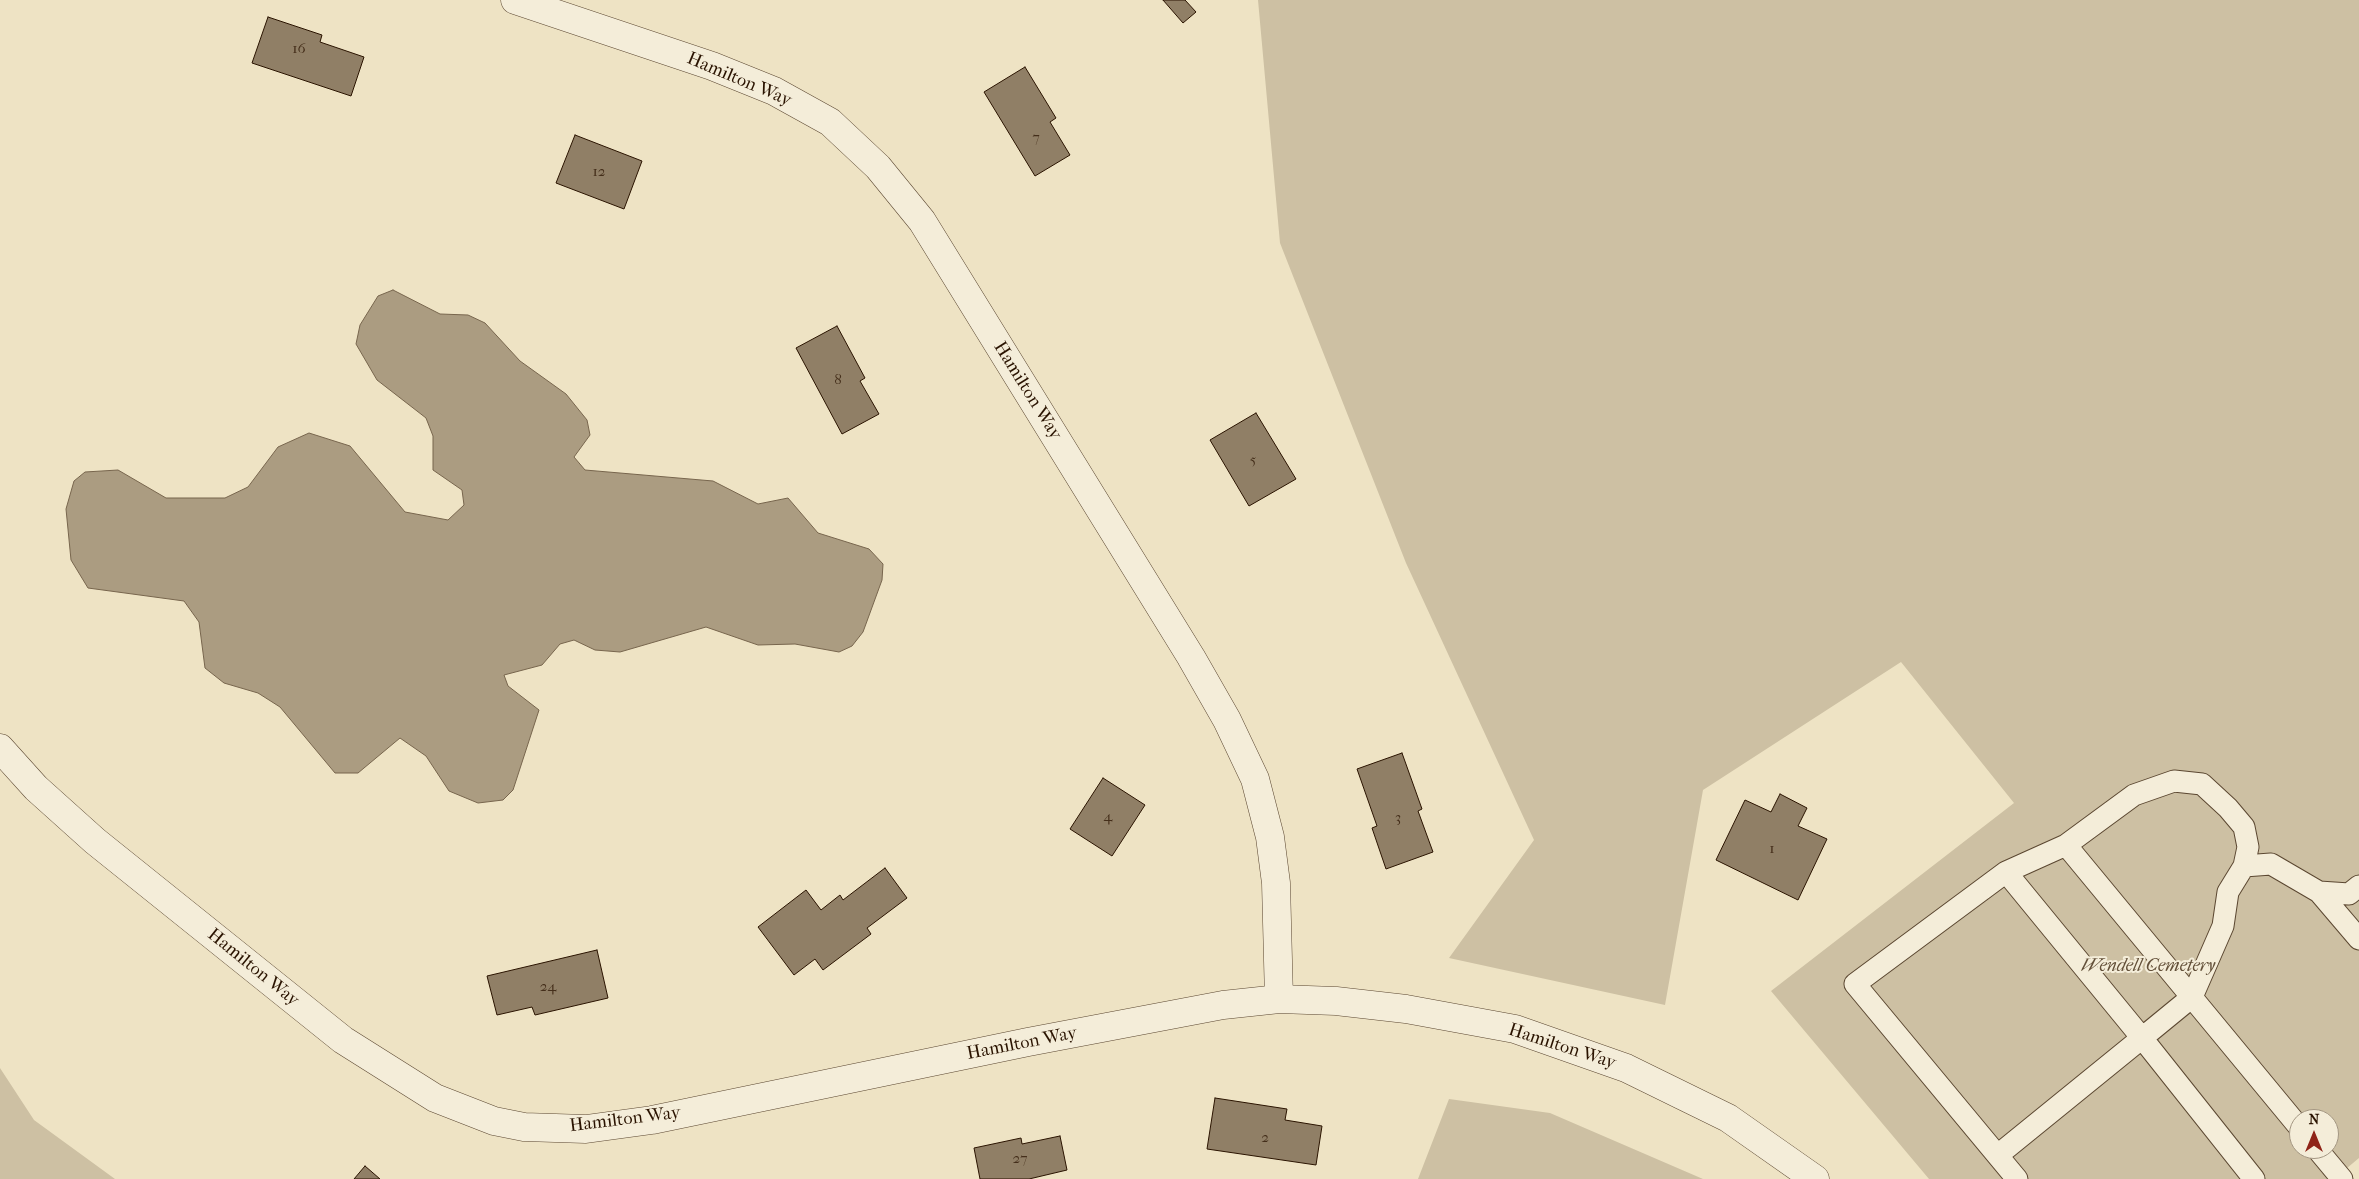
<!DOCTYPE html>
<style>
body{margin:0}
#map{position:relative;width:2359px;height:1179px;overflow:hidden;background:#eee3c4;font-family:"IM FELL French Canon",serif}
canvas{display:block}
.north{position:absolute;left:2289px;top:1109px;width:50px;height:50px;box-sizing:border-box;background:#f4edd9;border:1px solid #a39682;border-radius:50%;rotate:0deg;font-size:14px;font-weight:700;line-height:20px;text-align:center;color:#2a1300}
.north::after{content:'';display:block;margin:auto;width:18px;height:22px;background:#8f2418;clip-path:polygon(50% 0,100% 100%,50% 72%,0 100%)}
</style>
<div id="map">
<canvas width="2359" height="1179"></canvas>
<div class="north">N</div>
</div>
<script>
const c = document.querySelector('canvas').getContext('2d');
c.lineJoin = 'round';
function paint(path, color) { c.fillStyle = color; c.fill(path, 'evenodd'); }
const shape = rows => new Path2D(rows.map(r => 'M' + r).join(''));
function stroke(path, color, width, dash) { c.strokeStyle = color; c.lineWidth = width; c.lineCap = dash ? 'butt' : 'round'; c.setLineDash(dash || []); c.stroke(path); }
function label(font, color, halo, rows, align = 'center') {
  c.font = font + ' "IM FELL French Canon",serif'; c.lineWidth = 4; c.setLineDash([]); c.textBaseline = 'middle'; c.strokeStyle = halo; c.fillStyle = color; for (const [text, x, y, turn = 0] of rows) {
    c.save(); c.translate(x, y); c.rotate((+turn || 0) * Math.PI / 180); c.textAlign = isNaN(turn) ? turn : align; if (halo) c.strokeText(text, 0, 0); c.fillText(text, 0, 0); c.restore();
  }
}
const green = shape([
 [1258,0,2359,0,2359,1158,2334,1179,1929,1179,1771,991,2014,803,1901,662,1703,790,1665,1005,1449,958,1534,840,1406,563,1280,243],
 [2299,1119,2329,1119,2329,1149,2299,1149],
 [0,1068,34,1120,115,1179,0,1179],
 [1449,1099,1550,1113,1703,1179,1418,1179]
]);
const water = shape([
 [393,290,440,314,468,315,485,323,520,361,566,394,587,420,590,435,574,457,585,470,713,481,758,504,788,498,818,533,869,549,883,564,882,580,863,632,852,646,839,652,795,644,758,645,706,627,620,652,595,650,574,640,560,644,542,665,504,675,508,686,539,710,513,790,503,800,478,803,449,791,426,756,400,738,358,773,335,773,280,707,258,693,224,683,205,668,199,622,184,601,88,588,71,560,66,509,74,481,85,472,118,470,166,498,225,498,248,487,278,447,309,433,350,446,405,512,448,520,464,505,462,490,433,470,433,436,426,418,377,380,356,344,360,325,378,296,393,290]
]);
const building = shape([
 [1163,0,1185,0,1196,12,1183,23,1163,0],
 [268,17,322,35,320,42,364,57,351,96,252,63,268,17],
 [1025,67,1056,118,1050,122,1070,155,1035,176,984,92,1025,67],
 [575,135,642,161,624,209,556,183,575,135],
 [837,326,865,378,860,381,879,414,842,434,796,348,837,326],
 [1256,413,1296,479,1249,506,1210,440,1256,413],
 [1402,753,1422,809,1418,811,1433,852,1386,869,1372,828,1377,826,1357,769,1402,753],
 [1103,778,1145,805,1112,856,1070,829,1103,778],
 [1780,794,1807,808,1798,826,1827,839,1798,900,1716,860,1745,800,1771,812,1780,794],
 [885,868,907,898,867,928,871,934,823,970,815,959,794,975,758,927,806,890,821,910,840,895,843,900,885,868],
 [597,950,608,998,535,1015,532,1007,497,1015,487,976,597,950],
 [1215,1098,1287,1109,1285,1120,1322,1126,1316,1165,1207,1149,1215,1098],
 [1060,1136,1067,1170,1029,1179,980,1179,974,1148,1021,1138,1022,1144,1060,1136],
 [365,1166,380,1179,354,1179,365,1166]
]);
const lane = shape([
 [2066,845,2134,795,2174,781,2202,784,2228,808,2244,827,2248,847,2244,866],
 [2006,872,1855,984,2017,1179],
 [2319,892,2349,894,2359,886],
 [2317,1149,2342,1179],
 [1998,1155,2142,1038,2006,872,2066,845,2299,1127],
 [2254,1179,2142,1038,2192,997,2223,926,2228,892,2244,866,2271,864,2319,892,2359,939]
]);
const street = shape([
 [515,0,712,66,774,91,830,122,878,167,922,221,1191,657,1227,720,1255,779,1270,837,1276,883,1279,999,1336,1001,1406,1009,1515,1029,1626,1068,1728,1118,1815,1179],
 [0,748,36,788,95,841,343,1040,435,1098,494,1121,524,1127,586,1129,652,1120,1028,1042,1223,1005,1279,999]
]);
const numberNames = [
 ["16",299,49],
 ["7",1036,138],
 ["12",599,172],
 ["8",838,380],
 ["5",1253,460],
 ["4",1108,817],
 ["3",1398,818],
 ["1",1772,849],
 ["24",548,987],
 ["2",1265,1138],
 ["27",1020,1159]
];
const streetNames = [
 ["Hamilton Way",739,80,23],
 ["Hamilton Way",1027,391,58],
 ["Hamilton Way",253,968,39],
 ["Hamilton Way",1022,1044,-11],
 ["Hamilton Way",1562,1047,18],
 ["Hamilton Way",625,1120,-7]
];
const parkNames = [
 ["Wendell Cemetery",2148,967]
];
paint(green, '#cdc0a3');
paint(water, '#ab9c81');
stroke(water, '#77654d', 1);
paint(building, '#907f66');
stroke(building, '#2a1300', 1);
stroke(lane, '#5b4731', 23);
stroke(street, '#5b4731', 29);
stroke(lane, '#f4edd9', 21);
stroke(street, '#f4edd9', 28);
label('15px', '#442e1a', null, numberNames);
label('18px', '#2a1300', '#f4edd9', streetNames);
label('italic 18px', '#635039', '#f4edd9', parkNames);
</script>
